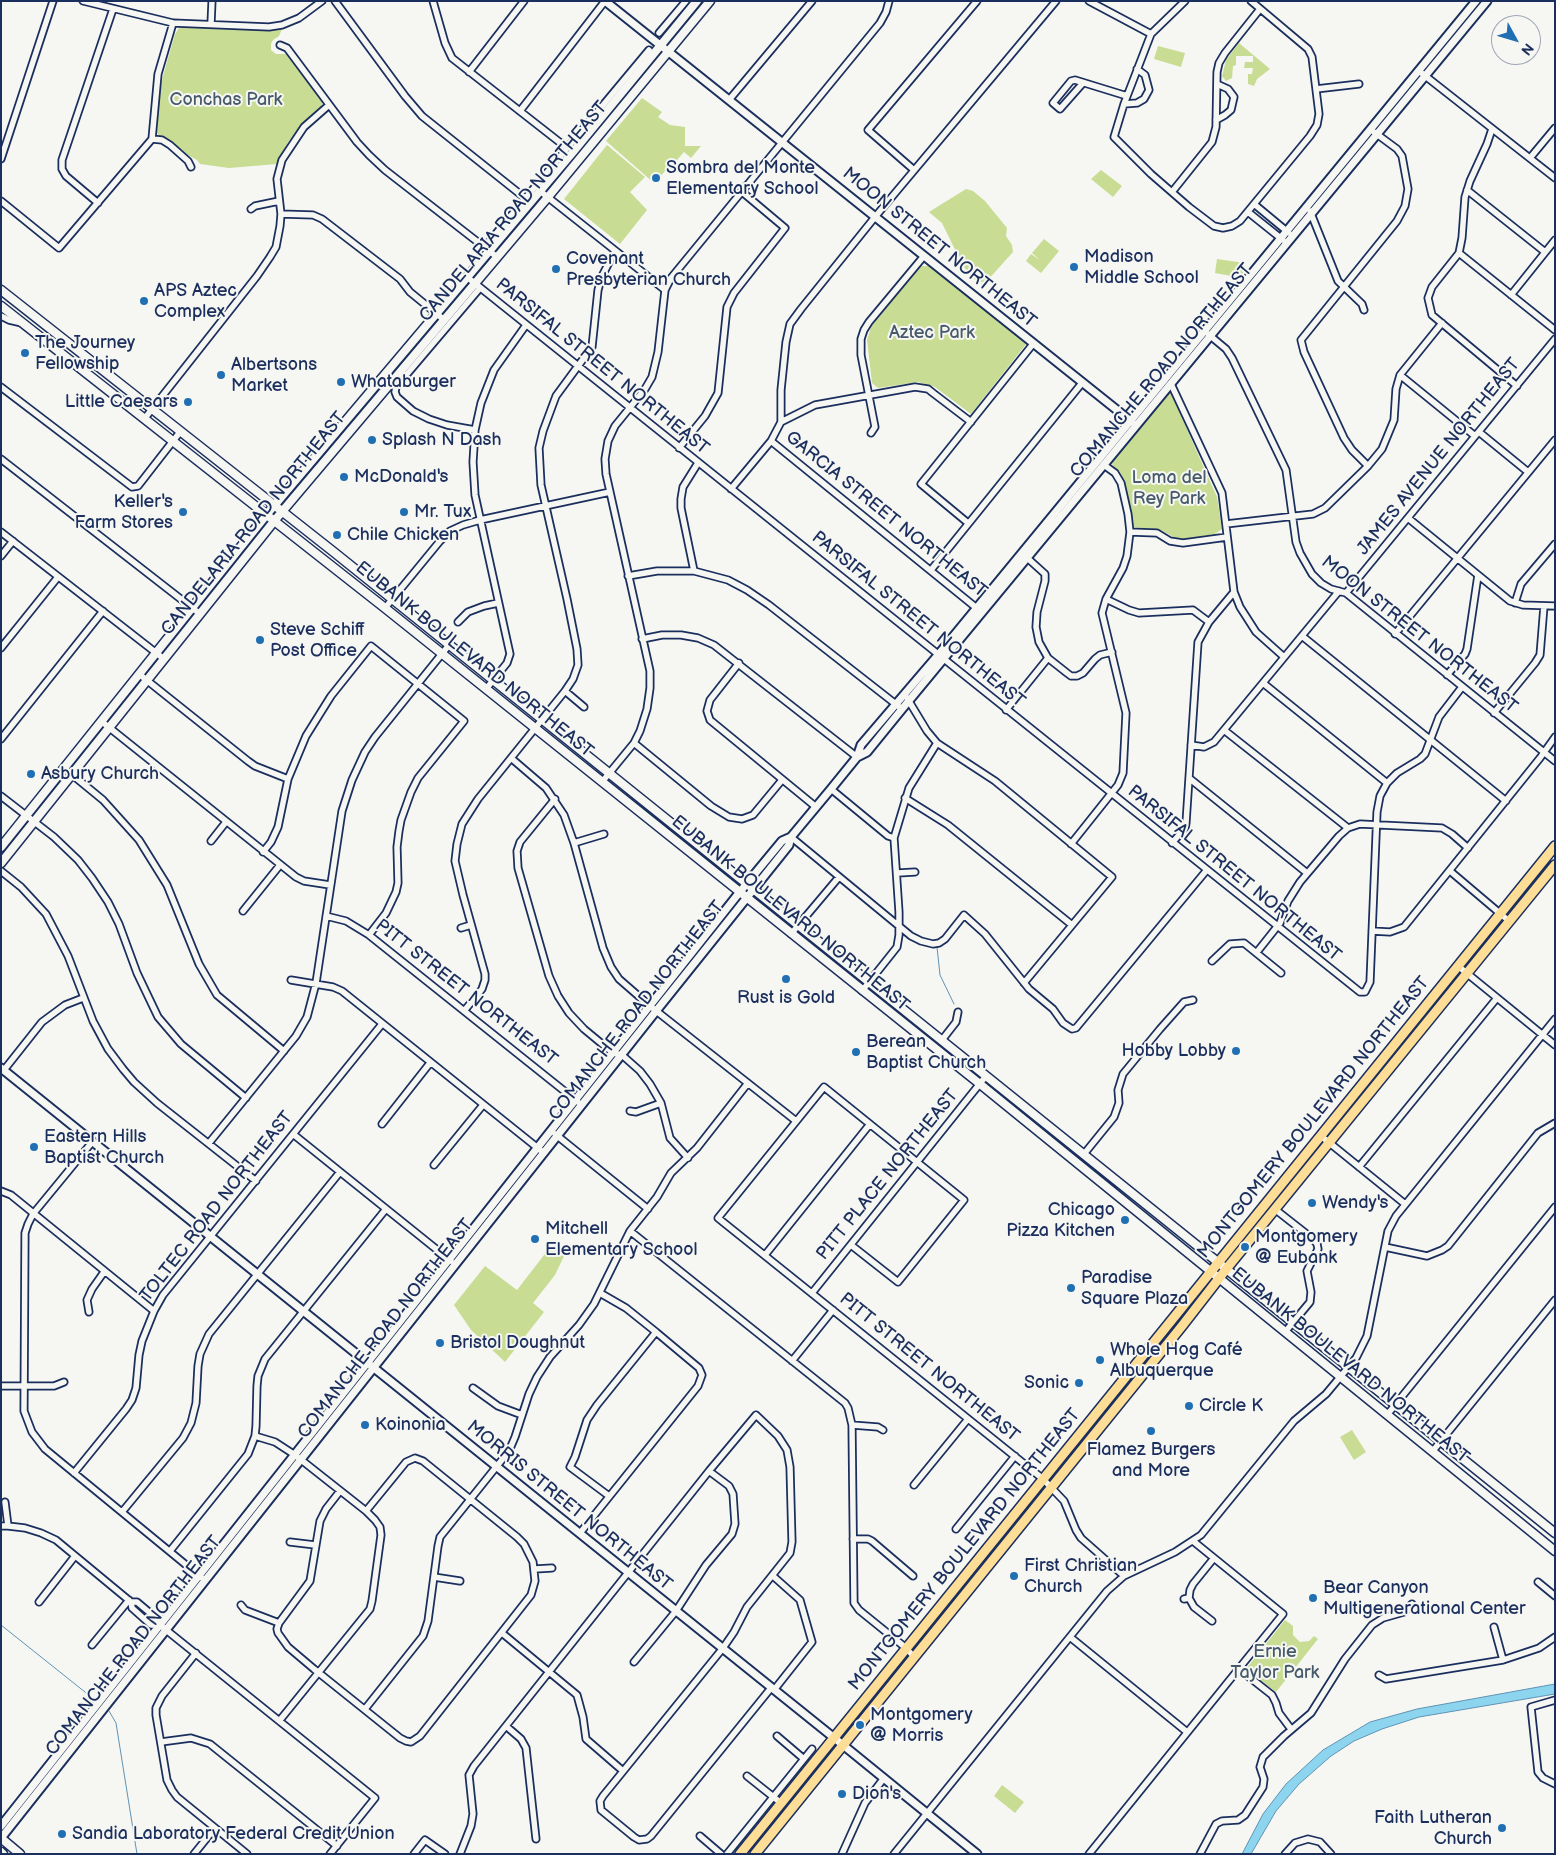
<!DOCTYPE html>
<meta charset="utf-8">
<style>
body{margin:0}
#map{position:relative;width:1556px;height:1855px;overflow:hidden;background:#f6f6f2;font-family:"Balsamiq Sans",sans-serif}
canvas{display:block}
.frame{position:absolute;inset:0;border:2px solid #1b2f5e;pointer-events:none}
.north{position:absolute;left:1491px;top:15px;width:50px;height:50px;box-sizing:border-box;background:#f6f6f2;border:1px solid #9ea6b7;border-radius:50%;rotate:129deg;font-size:14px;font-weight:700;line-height:20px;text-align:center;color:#1b2f5e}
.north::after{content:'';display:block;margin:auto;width:18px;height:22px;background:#1f6fb2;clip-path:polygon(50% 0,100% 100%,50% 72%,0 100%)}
</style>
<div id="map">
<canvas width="1556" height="1855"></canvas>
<div class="frame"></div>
<div class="north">N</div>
</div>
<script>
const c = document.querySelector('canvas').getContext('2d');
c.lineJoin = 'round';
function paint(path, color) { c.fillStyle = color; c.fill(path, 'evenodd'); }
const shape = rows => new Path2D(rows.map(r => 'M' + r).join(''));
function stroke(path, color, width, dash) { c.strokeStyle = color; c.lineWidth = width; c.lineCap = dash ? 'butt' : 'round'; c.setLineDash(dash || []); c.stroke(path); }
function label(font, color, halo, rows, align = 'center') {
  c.font = font + ' "Balsamiq Sans",sans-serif'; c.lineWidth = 4; c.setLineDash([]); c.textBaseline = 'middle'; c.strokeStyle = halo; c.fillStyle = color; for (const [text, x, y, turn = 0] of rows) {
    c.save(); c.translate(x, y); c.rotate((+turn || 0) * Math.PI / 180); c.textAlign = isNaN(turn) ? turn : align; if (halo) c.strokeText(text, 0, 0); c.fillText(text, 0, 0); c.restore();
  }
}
const green = shape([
 [182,27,264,30,282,29,279,36,273,40,271,44,271,50,276,54,287,54,290,56,322,99,322,104,321,107,306,120,288,142,277,164,229,168,200,164,197,160,188,155,170,140,160,137,157,133,159,98,163,76,175,34,179,28],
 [1239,43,1270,69,1257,79,1254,86,1248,84,1248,74,1252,74,1253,68,1244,68,1245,62,1253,62,1253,56,1236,56,1236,65,1233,66,1232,78,1226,81,1222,76,1226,60],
 [1158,46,1185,53,1181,67,1154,59],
 [642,98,662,112,658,117,670,125,685,127,685,146,701,146,691,158,684,152,671,167,665,167,667,169,654,183,606,141],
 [607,145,645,177,630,192,647,210,620,244,564,199],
 [1101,170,1122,186,1113,197,1091,179],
 [966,189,973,191,985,201,1007,228,1006,236,1012,245,1013,252,986,282,977,282,963,266,942,223,929,212],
 [1044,239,1059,251,1041,273,1026,261,1031,254,1040,260,1032,253],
 [1217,259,1245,263,1242,278,1215,273],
 [920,266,929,266,1027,343,971,414,935,387,918,382,878,388,872,383,867,340,871,327],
 [1170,391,1217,497,1222,529,1215,534,1184,539,1175,538,1161,530,1133,527,1124,482,1120,472,1113,467,1112,462],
 [551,1246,564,1256,555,1275,533,1303,544,1312,505,1362,471,1330,454,1305,485,1266,517,1290],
 [1352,1430,1366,1452,1354,1460,1340,1437],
 [1285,1620,1293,1626,1293,1635,1300,1642,1309,1641,1314,1636,1318,1639,1276,1692,1246,1669],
 [1002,1785,1024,1802,1015,1813,994,1796]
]);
const water = shape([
 [1555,1684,1555,1694,1419,1717,1382,1729,1354,1741,1331,1756,1299,1784,1276,1811,1251,1854,1242,1854,1263,1814,1286,1784,1323,1750,1370,1722,1417,1709,1555,1684]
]);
const stream = shape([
 [937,947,940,975,954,1004],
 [1,1625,95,1700],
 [109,1711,116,1723,137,1854]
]);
const minor = shape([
 [83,1,173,23,269,27,282,25,299,18,322,1],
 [335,1,405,96,422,116,525,198],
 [433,1,445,43,452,58,567,148],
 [1089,1,1151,34],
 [1185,1,1151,34,1124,104,1114,137,1151,174,1189,207,1214,226,1223,228,1232,226,1240,221,1310,136,1317,125,1319,114,1312,57,1308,49,1251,1],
 [211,24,212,1],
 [659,33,686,1],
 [280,45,287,48,357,142,369,155,385,170,497,257],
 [1419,71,1555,178],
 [469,72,524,1],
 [1083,83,1060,109,1053,103,1071,81,1075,80,1127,96],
 [1316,89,1359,84],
 [729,100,812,1],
 [1124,104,1137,103,1144,99,1149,90,1145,75,1137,69],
 [520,111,605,1],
 [1216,120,1225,115,1231,110,1234,97,1228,89,1217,84],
 [1492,129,1487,144,1470,181,1465,197,1462,238,1459,253,1432,287,1428,298,1432,315,1517,386],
 [152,139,162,140,170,145,188,161,191,167],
 [1530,158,1555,128],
 [1,159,53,1],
 [914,170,868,130,977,1],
 [1467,190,1545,252],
 [540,191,665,290],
 [1172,192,1212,142,1216,127,1217,72,1219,63,1225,53,1260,9],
 [1,201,59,248,152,139,158,74,173,23],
 [98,203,66,176,62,169,62,160,113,9],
 [1254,204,1289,233],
 [251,209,255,206,279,201],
 [1310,211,1338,281,1362,304,1364,310],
 [1248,212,1283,240],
 [281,214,313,215,322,219,400,279,410,292,443,319],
 [484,248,649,50],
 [1459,253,1555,330],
 [467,277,1360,992,1365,992,1370,982,1377,812,1380,796,1387,783,1397,773,1420,759,1425,754,1439,717,1462,687],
 [1511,295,1555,240],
 [1,316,9,320,22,323],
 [1208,334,1226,349,1232,358,1286,470,1296,542,1300,553,1312,574,1321,583,1331,589,1346,593,1555,761],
 [1400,375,1475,436],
 [1171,384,1222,493,1234,592,1240,607,1256,632,1284,657],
 [1,387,132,487,138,486,180,432],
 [145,418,257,276,270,257,276,247,280,226,281,214,277,179,282,160,304,127,329,105],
 [781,422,815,405,915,387,928,389,933,393,971,422],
 [475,430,447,425,429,419,413,411,397,397,395,392,396,387,480,288],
 [1479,432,1528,472],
 [871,433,875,427,861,355,861,339,864,330,869,322,924,256],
 [771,441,979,610],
 [679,448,705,416,718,393,727,307,734,293,785,228,741,191],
 [1,459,200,614],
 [1368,466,1352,450,1344,438,1304,352,1301,340,1397,221,1405,206,1408,189,1402,156,1397,149,1374,132],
 [731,489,771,441,781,422,781,390,786,342,790,324,801,309,875,217,1056,1],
 [1408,518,1510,601,1523,605,1555,606],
 [968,523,921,484,1033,344],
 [1226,524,1313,514,1325,508,1368,466,1382,449,1394,420,1396,389,1400,375,1442,323],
 [1,532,164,659],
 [1130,532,1157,533,1170,541,1183,543,1227,537],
 [1024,555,1045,574,1045,581,1037,612,1036,627,1039,642,1048,658,1067,673,1071,676,1077,676,1083,673,1095,659,1100,655,1112,652],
 [1,556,13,541],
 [931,570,1082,383],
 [694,571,681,508,681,499,683,487,698,463],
 [628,576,657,571,694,571,728,580,747,590,769,605,902,709],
 [1346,593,1555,339],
 [1106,599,1129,610,1139,613,1193,610,1209,622],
 [1515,603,1521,584,1555,544],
 [385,608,440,541,450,531,463,525,480,520,610,492],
 [458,622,468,612,484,606,498,603],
 [1395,634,1555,440],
 [1302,636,1506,801],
 [642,639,662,635,681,635,698,638,714,645,857,757],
 [1,648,58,577],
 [739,663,710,700,707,711,710,720,816,807],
 [139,674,248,761,255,766,288,779],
 [1447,675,1465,654,1467,649,1478,575],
 [1263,683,1387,783],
 [486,689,507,663,510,654,475,495,473,462,475,430,481,403,494,370,526,325],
 [565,691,584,707],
 [907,698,927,731,937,743,995,781,1112,877,1024,983],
 [1006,710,1048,658],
 [1494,713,1535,663,1540,655,1544,606],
 [101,721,296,877,304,881,330,885],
 [1224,730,1348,828],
 [1,739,103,611],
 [634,743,711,806,729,817,742,819,753,815,782,780],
 [1191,745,1204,747,1214,742,1339,591],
 [511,758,546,788,564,815,574,843,603,948,611,967,619,979,650,1006,796,1121],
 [64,768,103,800,139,840,167,885,199,964,217,995,284,1051],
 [1189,778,1307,873],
 [602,782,634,743,640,731,647,709,650,688,650,671,606,474,605,459,608,441,615,426,645,389,652,377,658,352,665,290,671,278,880,23,886,12,889,1],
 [831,789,888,836,894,838],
 [1,796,54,837,78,860,92,878,108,902,119,924,137,973,158,1017,181,1044,246,1098],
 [905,798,948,825,1072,925],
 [555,799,520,842,517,851,518,868,549,976,558,996,569,1013,584,1029,613,1053,622,1055,640,1071,650,1084,661,1103,670,1138,688,1158],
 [791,837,911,936,921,941,933,944,939,943,945,939,964,915,985,934,1029,989,1053,1009,1063,1023,1072,1029,1076,1028,1206,871],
 [211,841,226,822],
 [574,843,604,834],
 [1172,843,1185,828,1186,823,1198,642,1209,622,1234,592],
 [1071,844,1118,785,1123,773,1126,713,1102,613,1106,599,1123,568,1127,556,1130,532,1128,514,1121,483,1115,473,1104,465],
 [263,852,271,842,278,827,288,779,306,736,331,696,371,646,464,721,418,778,411,792,401,820,399,831,397,847,398,883,396,892,386,913,369,935],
 [1,871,21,887,46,914,68,956,93,1021,108,1049,123,1069,134,1082,157,1103,256,1181],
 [1450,871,1509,921],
 [898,873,915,872],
 [243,911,280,865],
 [326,916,346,921,369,935,578,1102],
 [461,928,471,925],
 [1372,931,1390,932,1404,927,1540,758,1555,737],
 [791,934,839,877],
 [1257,952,1280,923,1288,901,1300,882,1339,836,1348,828,1360,824,1442,828,1452,834,1468,848],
 [1212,961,1230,944,1244,943,1281,973],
 [1458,966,1555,1045],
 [291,980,333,987,342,991,544,1153],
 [862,991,897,947,899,935,899,912,894,838,909,788,937,743],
 [464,1011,482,989,485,980,485,974,463,895,455,861,457,844,462,824,478,799,565,691,573,679,578,665,577,649,567,599,541,485,539,448,543,431,556,396,592,347,598,290,602,276,615,251],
 [942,1040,956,1022,958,1012],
 [4,1070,42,1022,65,1005,83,998],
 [630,1111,636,1112,661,1103],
 [382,1124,430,1063],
 [293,1134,451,1261],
 [555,1134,648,1209],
 [1321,1136,1405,1204],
 [93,1141,33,1214,28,1224,25,1233,24,1411,32,1432,45,1449,202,1578],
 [209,1143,296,1036,307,1017,316,983,342,811,352,780,365,752,375,737,449,645],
 [1084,1154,1114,1117,1119,1103,1118,1090,1123,1074,1160,1029,1184,1002,1193,1000],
 [434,1165,483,1105],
 [1359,1167,1497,998],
 [1,1191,11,1195,154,1311],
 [1276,1210,1313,1239,1317,1244,1318,1249,1307,1271,1311,1292,1310,1302,1285,1332],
 [630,1231,845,1403,848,1408,852,1425,854,1603,859,1610,906,1648,915,1658],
 [851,1245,898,1282,964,1200,824,1087,718,1218,1043,1479,1064,1501,1076,1530,1081,1538,1124,1576],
 [1385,1247,1427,1256,1442,1250,1448,1246,1538,1133,1555,1123],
 [765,1255,870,1124],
 [812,1293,986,1076],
 [89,1312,87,1300,92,1289,104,1272],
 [792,1361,833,1310],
 [1,1386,54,1386,64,1382],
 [473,1388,498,1406,522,1415],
 [1387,1415,1555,1207],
 [852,1425,878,1427,883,1430],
 [255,1436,275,1442,295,1455,366,1511,375,1520,380,1527,381,1535,372,1601,370,1609,280,1720],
 [1432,1452,1555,1300],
 [74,1473,126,1409,132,1400,136,1388,139,1355,142,1341,154,1311,163,1295,382,1024],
 [914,1485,968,1419],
 [340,1491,326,1509,320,1521,310,1581,279,1623,277,1629,278,1633,288,1647,314,1669,400,1738,406,1741,411,1742,420,1736,531,1595,535,1581,533,1562,524,1544,517,1537,423,1461,415,1458,406,1462,366,1511],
 [609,1496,570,1467,575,1457,587,1420,597,1405,656,1332],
 [5,1502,8,1526],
 [122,1512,183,1438,191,1423,196,1403,198,1366,200,1354,209,1334,340,1172],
 [1,1526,8,1526,25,1528,41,1533,56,1540,131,1602,137,1602,156,1618,160,1625,375,1798,330,1854],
 [956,1529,1015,1456],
 [580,1533,698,1386,702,1375,699,1368,656,1332,626,1308,600,1293],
 [853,1539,868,1539,872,1541,913,1576],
 [290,1542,315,1545],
 [170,1551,248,1454,255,1436,256,1426,257,1386,258,1376,265,1359,386,1209],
 [535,1569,552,1568],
 [773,1576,800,1600,812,1642,774,1690],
 [434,1577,460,1581],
 [1538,1582,1555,1596],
 [1189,1598,1190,1590,1193,1584,1214,1558],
 [1184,1599,1189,1598,1194,1607,1212,1621],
 [39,1602,75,1556],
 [131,1602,132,1608,151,1625,160,1625],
 [241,1605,245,1610,279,1623],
 [1494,1627,1503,1660],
 [502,1633,577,1695,583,1717,586,1739,623,1771],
 [1070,1637,1187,1732],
 [92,1645,129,1600],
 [196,1653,162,1696,156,1708,156,1715,167,1780,172,1790,177,1797,247,1854],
 [634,1662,676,1611,706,1565,732,1534,735,1524,733,1494,729,1486,709,1471],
 [1239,1669,1272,1695,1276,1703,1279,1713,1291,1729],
 [1379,1675,1386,1679,1503,1660,1539,1648,1555,1637],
 [1555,1700,1531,1707,1538,1772,1543,1778,1555,1784],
 [365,1709,423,1636,428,1621,438,1546,440,1537,509,1451,515,1437,529,1394,537,1377,550,1357,579,1325,594,1304,630,1231,657,1197,671,1173,697,1148,748,1083],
 [506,1726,521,1739,526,1748,536,1839],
 [777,1736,804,1759],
 [161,1742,191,1738,210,1744,337,1846],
 [747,1776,781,1803],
 [700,1836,721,1854],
 [194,1854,215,1828],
 [414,1854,425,1840,445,1854],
 [460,1854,471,1826,473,1814,469,1775,474,1766,709,1471,756,1415,778,1436,787,1450,790,1467,792,1542,790,1553,747,1607,734,1632,723,1648,603,1796,600,1801,601,1810,634,1837,639,1840,647,1839,651,1836,771,1688],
 [727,1854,812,1749],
 [842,1854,865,1803,884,1778],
 [894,1854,1107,1591,1124,1576,1175,1552,1201,1535,1294,1421,1326,1394,1356,1358,1367,1336,1388,1231,1396,1216,1555,1019],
 [1089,1854,1283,1614,1193,1541],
 [1200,1854,1216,1824,1222,1821,1238,1820,1245,1815,1263,1787,1264,1779,1260,1767,1263,1757,1284,1736,1311,1713,1345,1659,1372,1625,1383,1618,1404,1612,1412,1604],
 [1285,1854,1295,1843,1308,1839,1320,1842,1331,1854]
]);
const tertiary = shape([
 [605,1,1132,422],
 [857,757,867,752,902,709,1487,1],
 [1,1068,843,1745,977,1854],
 [1,1826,739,893,782,841,791,837,831,789,857,757,861,745,938,655,1476,1],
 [1,1838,656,1011,789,845,791,837]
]);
const secondary = shape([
 [1,290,335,553,1555,1533],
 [1,306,385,608,980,1084,1555,1551],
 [1,847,267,514,573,152,697,1],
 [1,863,275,520,548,197,710,1],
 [1,1838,20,1854],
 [1,1852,3,1854]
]);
const primary = shape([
 [740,1854,1555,846],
 [755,1854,1182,1326,1227,1268,1555,865]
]);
const markers = [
 [656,178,5,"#1f6fb2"],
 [1074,267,5,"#1f6fb2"],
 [556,269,5,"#1f6fb2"],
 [144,301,5,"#1f6fb2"],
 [25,353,5,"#1f6fb2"],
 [221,375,5,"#1f6fb2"],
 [341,382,5,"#1f6fb2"],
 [188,402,5,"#1f6fb2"],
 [372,440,5,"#1f6fb2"],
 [344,477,5,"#1f6fb2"],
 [183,512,5,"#1f6fb2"],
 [404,512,5,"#1f6fb2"],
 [337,535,5,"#1f6fb2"],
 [260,640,5,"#1f6fb2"],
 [31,774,5,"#1f6fb2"],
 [786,979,5,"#1f6fb2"],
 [1236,1051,5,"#1f6fb2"],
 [856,1052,5,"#1f6fb2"],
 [34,1147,5,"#1f6fb2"],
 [1312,1203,5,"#1f6fb2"],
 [1125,1220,5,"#1f6fb2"],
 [535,1239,5,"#1f6fb2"],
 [1245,1247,5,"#1f6fb2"],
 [1071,1288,5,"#1f6fb2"],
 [440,1343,5,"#1f6fb2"],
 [1100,1360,5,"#1f6fb2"],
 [1079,1383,5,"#1f6fb2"],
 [1189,1406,5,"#1f6fb2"],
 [365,1425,5,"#1f6fb2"],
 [1151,1431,5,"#1f6fb2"],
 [1014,1576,5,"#1f6fb2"],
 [1313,1598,5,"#1f6fb2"],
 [860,1725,5,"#1f6fb2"],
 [842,1794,5,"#1f6fb2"],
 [1502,1828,5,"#1f6fb2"],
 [62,1834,5,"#1f6fb2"]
];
const parkNames = [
 ["Conchas Park",226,100],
 ["Aztec Park",932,333],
 ["Loma del",1169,478],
 ["Rey Park",1169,499],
 ["Ernie",1275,1652],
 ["Taylor Park",1275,1673]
];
const poiNames = [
 ["Sombra del Monte",666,168],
 ["Elementary School",666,189],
 ["Madison",1084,257],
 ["Middle School",1084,278],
 ["Covenant",566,259],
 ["Presbyterian Church",566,280],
 ["APS Aztec",154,291],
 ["Complex",154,312],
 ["The Journey",35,343],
 ["Fellowship",35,364],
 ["Albertsons",231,365],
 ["Market",231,386],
 ["Whataburger",351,382],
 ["Little Caesars",178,402,"right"],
 ["Splash N Dash",382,440],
 ["McDonald's",354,477],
 ["Keller's",173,502,"right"],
 ["Farm Stores",173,523,"right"],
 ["Mr. Tux",414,512],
 ["Chile Chicken",347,535],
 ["Steve Schiff",270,630],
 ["Post Office",270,651],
 ["Asbury Church",41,774],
 ["Rust is Gold",786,998,"center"],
 ["Berean",866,1042],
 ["Baptist Church",866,1063],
 ["Hobby Lobby",1226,1051,"right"],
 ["Eastern Hills",44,1137],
 ["Baptist Church",44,1158],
 ["Wendy's",1322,1203],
 ["Chicago",1115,1210,"right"],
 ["Pizza Kitchen",1115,1231,"right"],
 ["Mitchell",545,1229],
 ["Elementary School",545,1250],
 ["Montgomery",1255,1237],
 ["@ Eubank",1255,1258],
 ["Paradise",1081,1278],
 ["Square Plaza",1081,1299],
 ["Bristol Doughnut",450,1343],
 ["Whole Hog Café",1110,1350],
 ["Albuquerque",1110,1371],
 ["Sonic",1069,1383,"right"],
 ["Circle K",1199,1406],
 ["Koinonia",375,1425],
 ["Flamez Burgers",1151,1450,"center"],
 ["and More",1151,1471,"center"],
 ["First Christian",1024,1566],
 ["Church",1024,1587],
 ["Bear Canyon",1323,1588],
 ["Multigenerational Center",1323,1609],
 ["Montgomery",870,1715],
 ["@ Morris",870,1736],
 ["Dion's",852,1794],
 ["Faith Lutheran",1492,1818,"right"],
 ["Church",1492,1839,"right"],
 ["Sandia Laboratory Federal Credit Union",72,1834]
];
const streetNames = [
 ["CANDELARIA ROAD NORTHEAST",514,212,-50],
 ["MOON STREET NORTHEAST",939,248,39],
 ["PARSIFAL STREET NORTHEAST",602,367,39],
 ["COMANCHE ROAD NORTHEAST",1162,371,-50],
 ["JAMES AVENUE NORTHEAST",1439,457,-51],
 ["GARCIA STREET NORTHEAST",886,515,39],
 ["CANDELARIA ROAD NORTHEAST",254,524,-51],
 ["PARSIFAL STREET NORTHEAST",918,620,39],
 ["MOON STREET NORTHEAST",1419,635,38],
 ["EUBANK BOULEVARD NORTHEAST",474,660,39],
 ["PARSIFAL STREET NORTHEAST",1234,874,39],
 ["EUBANK BOULEVARD NORTHEAST",790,914,39],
 ["PITT STREET NORTHEAST",466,993,38],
 ["COMANCHE ROAD NORTHEAST",637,1011,-52],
 ["MONTGOMERY BOULEVARD NORTHEAST",1314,1118,-51],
 ["PITT PLACE NORTHEAST",888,1175,-51],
 ["TOLTEC ROAD NORTHEAST",217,1207,-52],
 ["COMANCHE ROAD NORTHEAST",386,1329,-52],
 ["EUBANK BOULEVARD NORTHEAST",1350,1366,39],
 ["PITT STREET NORTHEAST",929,1368,39],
 ["MORRIS STREET NORTHEAST",569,1506,39],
 ["MONTGOMERY BOULEVARD NORTHEAST",965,1550,-51],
 ["COMANCHE ROAD NORTHEAST",134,1646,-52]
];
paint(green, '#c8dd93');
paint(water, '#8dd5ee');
stroke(water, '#5f93b4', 1);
stroke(stream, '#5f93b4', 1);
stroke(minor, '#1b2f5e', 9);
stroke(tertiary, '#1b2f5e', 11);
stroke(secondary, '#1b2f5e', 11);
stroke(primary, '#1b2f5e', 12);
stroke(minor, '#f6f6f2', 5.5);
stroke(tertiary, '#f6f6f2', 7);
stroke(secondary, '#f6f6f2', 8);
stroke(primary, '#fedd96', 9);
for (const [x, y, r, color] of markers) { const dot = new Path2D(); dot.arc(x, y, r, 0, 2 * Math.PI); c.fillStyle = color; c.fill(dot); stroke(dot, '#f6f6f2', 2); }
label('18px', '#465a6b', '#f6f6f2', parkNames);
label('18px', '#1b2f5e', '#f6f6f2', poiNames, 'left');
label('18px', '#1b2f5e', '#f6f6f2', streetNames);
</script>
